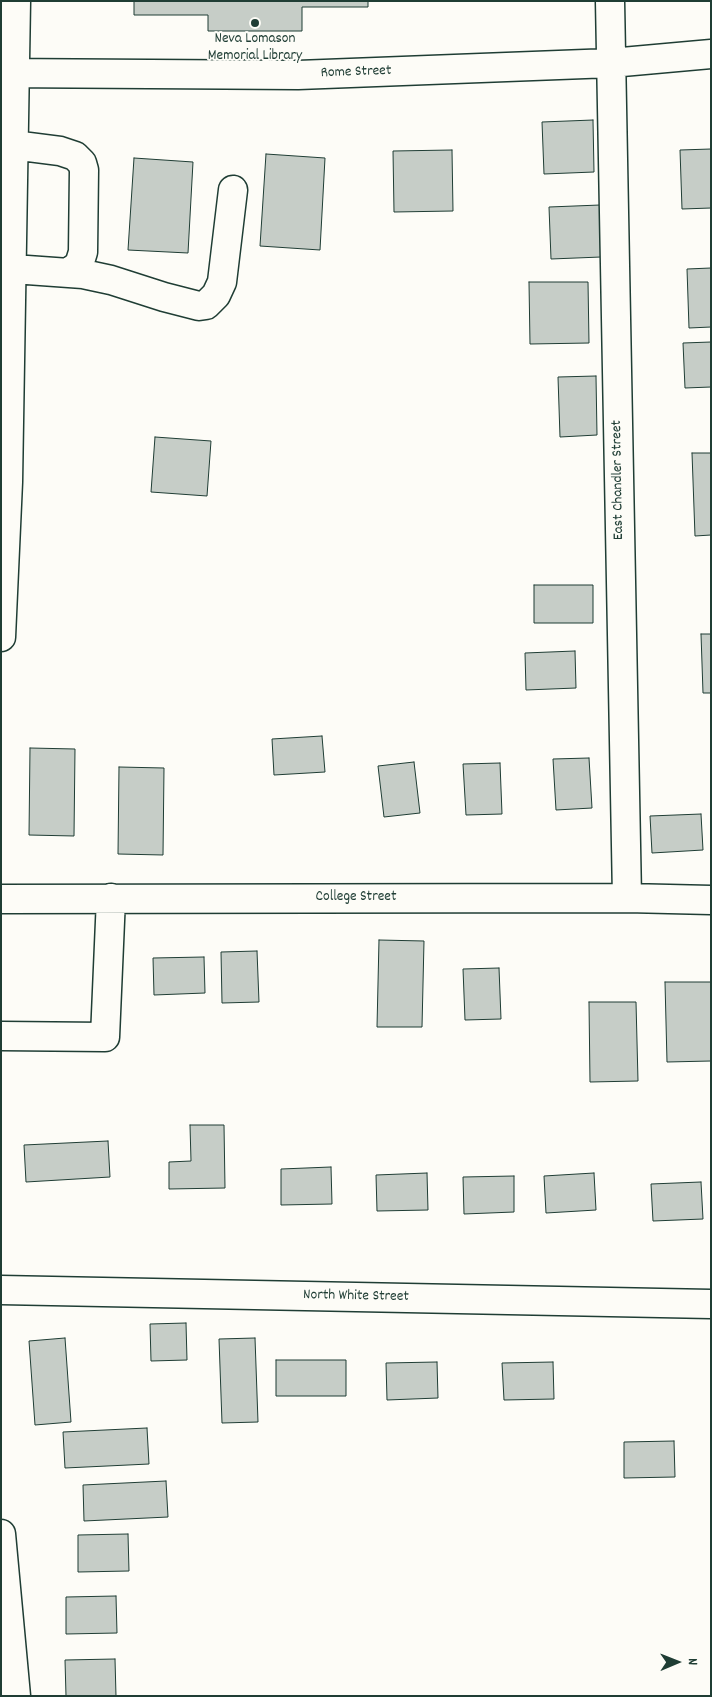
<!DOCTYPE html>
<style>
body{margin:0}
#map{position:relative;width:712px;height:1697px;overflow:hidden;background:#fdfcf7;font-family:Dekko,sans-serif}
canvas{display:block}
.frame{position:absolute;inset:0;border:2px solid #1f3d34;pointer-events:none}
.north{position:absolute;left:652px;top:1637px;width:50px;height:50px;-webkit-text-stroke:4px #fdfcf7;paint-order:stroke;rotate:89deg;font-size:14px;font-weight:700;line-height:20px;text-align:center;color:#1f3d34}
.north::after{content:'';display:block;margin:auto;width:18px;height:22px;background:#1f3d34;clip-path:polygon(50% 0,100% 100%,50% 72%,0 100%)}
</style>
<div id="map">
<canvas width="712" height="1697"></canvas>
<div class="frame"></div>
<div class="north">N</div>
</div>
<script>
const c = document.querySelector('canvas').getContext('2d');
c.lineJoin = 'round';
function paint(path, color) { c.fillStyle = color; c.fill(path, 'evenodd'); }
const shape = rows => new Path2D(rows.map(r => 'M' + r).join(''));
function stroke(path, color, width, dash) { c.strokeStyle = color; c.lineWidth = width; c.lineCap = dash ? 'butt' : 'round'; c.setLineDash(dash || []); c.stroke(path); }
function label(font, color, halo, rows, align = 'center') {
  c.font = font + ' Dekko,sans-serif'; c.lineWidth = 4; c.setLineDash([]); c.textBaseline = 'middle'; c.strokeStyle = halo; c.fillStyle = color; for (const [text, x, y, turn = 0] of rows) {
    c.save(); c.translate(x, y); c.rotate((+turn || 0) * Math.PI / 180); c.textAlign = isNaN(turn) ? turn : align; if (halo) c.strokeText(text, 0, 0); c.fillText(text, 0, 0); c.restore();
  }
}
const building = shape([
 [134,1,368,1,368,7,302,7,302,31,208,31,208,15,134,15,134,1],
 [593,120,594,172,544,174,542,122,593,120],
 [711,149,711,208,682,209,680,150,711,149],
 [452,150,453,211,394,212,393,151,452,150],
 [266,154,325,158,320,250,260,246,266,154],
 [134,158,193,162,188,253,128,250,134,158],
 [600,205,601,257,551,259,549,207,600,205],
 [711,268,711,327,689,328,687,269,711,268],
 [529,282,588,282,589,343,530,344,529,282],
 [711,342,711,387,685,388,683,343,711,342],
 [596,376,597,435,560,437,558,377,596,376],
 [155,437,211,441,207,496,151,492,155,437],
 [692,453,711,453,711,535,695,536,692,453],
 [534,585,593,585,593,623,534,623,534,585],
 [701,634,711,634,711,693,703,693,701,634],
 [575,651,576,688,526,690,525,653,575,651],
 [322,736,325,772,274,775,272,739,322,736],
 [30,748,75,749,74,836,29,835,30,748],
 [589,758,592,808,556,810,553,759,589,758],
 [414,762,420,813,384,817,378,766,414,762],
 [500,763,502,814,466,815,463,764,500,763],
 [119,767,164,768,163,855,118,854,119,767],
 [701,814,703,850,652,853,650,816,701,814],
 [379,940,424,941,422,1027,377,1027,379,940],
 [257,951,259,1002,222,1003,221,952,257,951],
 [204,957,205,993,154,995,153,958,204,957],
 [499,968,501,1019,465,1020,463,969,499,968],
 [665,982,711,982,711,1061,667,1062,665,982],
 [589,1002,636,1002,638,1081,590,1082,589,1002],
 [190,1125,224,1125,225,1188,169,1189,169,1162,191,1161,190,1125],
 [108,1141,110,1177,26,1182,24,1145,108,1141],
 [331,1167,332,1204,281,1205,281,1169,331,1167],
 [427,1173,428,1210,377,1211,376,1175,427,1173],
 [594,1173,596,1210,546,1213,544,1176,594,1173],
 [514,1176,514,1212,464,1214,463,1177,514,1176],
 [701,1182,703,1219,653,1221,651,1184,701,1182],
 [186,1323,187,1360,151,1361,150,1324,186,1323],
 [65,1338,71,1422,35,1425,29,1341,65,1338],
 [255,1338,258,1422,222,1423,219,1339,255,1338],
 [276,1360,346,1360,346,1396,276,1396,276,1360],
 [437,1362,438,1398,387,1400,386,1363,437,1362],
 [553,1362,554,1399,504,1400,502,1363,553,1362],
 [147,1428,149,1464,65,1468,63,1432,147,1428],
 [674,1441,675,1477,624,1478,624,1442,674,1441],
 [166,1481,168,1517,84,1521,83,1485,166,1481],
 [128,1534,129,1571,78,1572,78,1535,128,1534],
 [116,1596,117,1633,66,1634,66,1597,116,1596],
 [115,1659,116,1696,66,1696,65,1660,115,1659]
]);
const minor = shape([
 [610,1,627,898],
 [1,73,298,75,611,63,711,54],
 [13,145,60,151,75,156,82,163,84,170,83,252,79,265,69,272],
 [13,269,83,274,111,280,164,297,199,306,206,305,216,295,222,282,233,190],
 [1,637,8,482,16,1],
 [1,899,627,898,711,900],
 [1,1036,105,1037,111,898],
 [1,1290,711,1304],
 [1,1534,16,1696]
]);
const markers = [
 [255,23,5,"#1f3d34"]
];
const poiNames = [
 ["Neva Lomason",255,40],
 ["Memorial Library",255,57]
];
const streetNames = [
 ["Rome Street",356,73,-2],
 ["East Chandler Street",619,480,-91],
 ["College Street",356,898],
 ["North White Street",356,1297,1]
];
paint(building, '#c6cdc7');
stroke(building, '#1f3d34', 1);
stroke(minor, '#1f3d34', 31);
stroke(minor, '#fdfcf7', 28);
for (const [x, y, r, color] of markers) { const dot = new Path2D(); dot.arc(x, y, r, 0, 2 * Math.PI); c.fillStyle = color; c.fill(dot); stroke(dot, '#fdfcf7', 2); }
label('15px', '#1f3d34', '#fdfcf7', poiNames);
label('15px', '#1f3d34', '#fdfcf7', streetNames);
</script>
